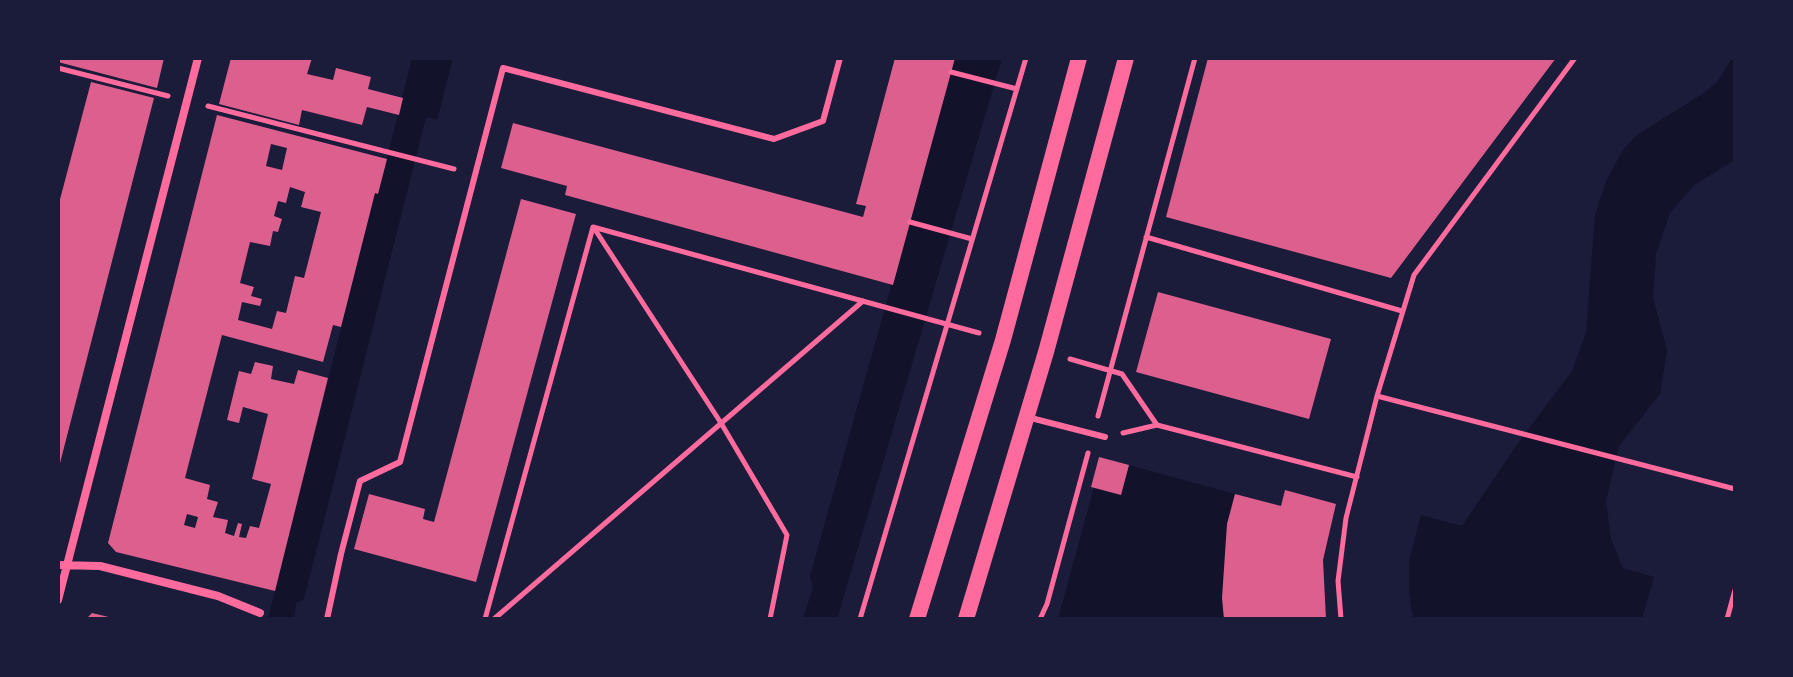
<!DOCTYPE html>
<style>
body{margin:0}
#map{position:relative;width:1793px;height:677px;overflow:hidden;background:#1b1b3a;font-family:Karla,sans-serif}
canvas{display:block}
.frame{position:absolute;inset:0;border:60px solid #1b1b3a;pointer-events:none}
</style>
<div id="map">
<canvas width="1793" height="677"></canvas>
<div class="frame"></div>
</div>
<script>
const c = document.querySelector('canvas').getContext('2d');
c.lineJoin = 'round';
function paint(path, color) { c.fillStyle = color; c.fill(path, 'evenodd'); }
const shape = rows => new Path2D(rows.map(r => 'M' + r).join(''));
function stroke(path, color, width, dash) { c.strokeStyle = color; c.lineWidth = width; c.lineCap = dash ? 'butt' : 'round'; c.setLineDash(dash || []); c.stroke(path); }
const water = shape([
 [412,58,453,58,437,120,426,117,304,599,296,603,294,619,268,619,375,193,378,194],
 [955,58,1002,58,837,619,803,619,813,588,810,576],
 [1732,58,1735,58,1735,160,1694,185,1670,213,1656,254,1653,297,1667,351,1660,394,1619,446,1606,501,1611,539,1623,568,1654,577,1642,619,1413,619,1409,591,1409,561,1421,515,1462,526,1516,446,1572,371,1586,333,1595,215,1606,181,1623,150,1637,135,1704,93,1718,81],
 [1129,465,1235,494,1227,524,1222,598,1224,619,1058,619,1094,487,1121,495]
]);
const building = shape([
 [58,58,164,58,157,88,58,62],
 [231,58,312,58,307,74,333,80,336,68,371,77,368,89,403,98,399,115,367,107,362,125,302,110,299,125,219,104],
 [895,58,955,58,893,285,565,195,567,186,501,168,513,123,863,217,866,206,856,204],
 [1208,58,1556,58,1391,278,1166,217],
 [91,82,154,98,59,467,58,207],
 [217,115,387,159,378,194,375,193,341,327,333,325,323,362,222,335,185,478,210,485,207,499,218,502,213,517,228,520,225,533,234,536,238,523,242,524,239,537,246,538,250,526,259,528,271,484,252,479,268,414,243,407,239,423,227,420,239,371,251,374,255,362,273,366,271,379,294,384,298,370,328,378,275,591,116,552,108,543],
 [271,144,287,148,282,170,266,166],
 [290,187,305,192,301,207,321,212,304,278,295,276,286,313,277,311,272,329,238,320,242,302,260,306,262,299,251,296,254,287,240,283,250,242,270,246,273,231,278,232,282,219,274,216,278,201,286,203],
 [187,514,198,517,195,528,184,525],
 [521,199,576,214,476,582,354,549,369,494,425,509,423,519,434,522],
 [1158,292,1331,339,1309,419,1136,372],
 [1099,457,1129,465,1121,495,1091,487],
 [1285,490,1336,504,1323,560,1326,619,1224,619,1222,598,1227,524,1235,494,1281,506],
 [92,613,113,618,113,619,86,619]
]);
const path = shape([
 [58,68,168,96],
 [951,72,1017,89],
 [208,106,454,169],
 [910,222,972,239],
 [594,228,721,423,787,535,770,619],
 [1146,237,1402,311],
 [1070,359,1122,374,1157,425,1357,477],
 [1377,396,1735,489],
 [1098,416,1195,58],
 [1123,433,1157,425],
 [485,619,593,227,979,333],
 [494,619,863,301],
 [860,619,1026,58],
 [1040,619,1047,604,1088,453],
 [1341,619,1338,581,1346,518,1377,396,1414,275,1575,58],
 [1727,619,1735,590]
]);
const service = shape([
 [1027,417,1105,437],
 [327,619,341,554,360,481,400,462,503,68,774,139,823,121,840,58]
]);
const minor = shape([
 [58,565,100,566,218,596,260,613],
 [58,600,198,58]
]);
const secondary = shape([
 [917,619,1003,340,1079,58],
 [966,619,1046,352,1126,58]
]);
paint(water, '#12122b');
paint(building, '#dd5f8e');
stroke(path, '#ff6b9d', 5);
stroke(service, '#ff6b9d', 6);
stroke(minor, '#ff6b9d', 8);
stroke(secondary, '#ff6b9d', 16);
</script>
